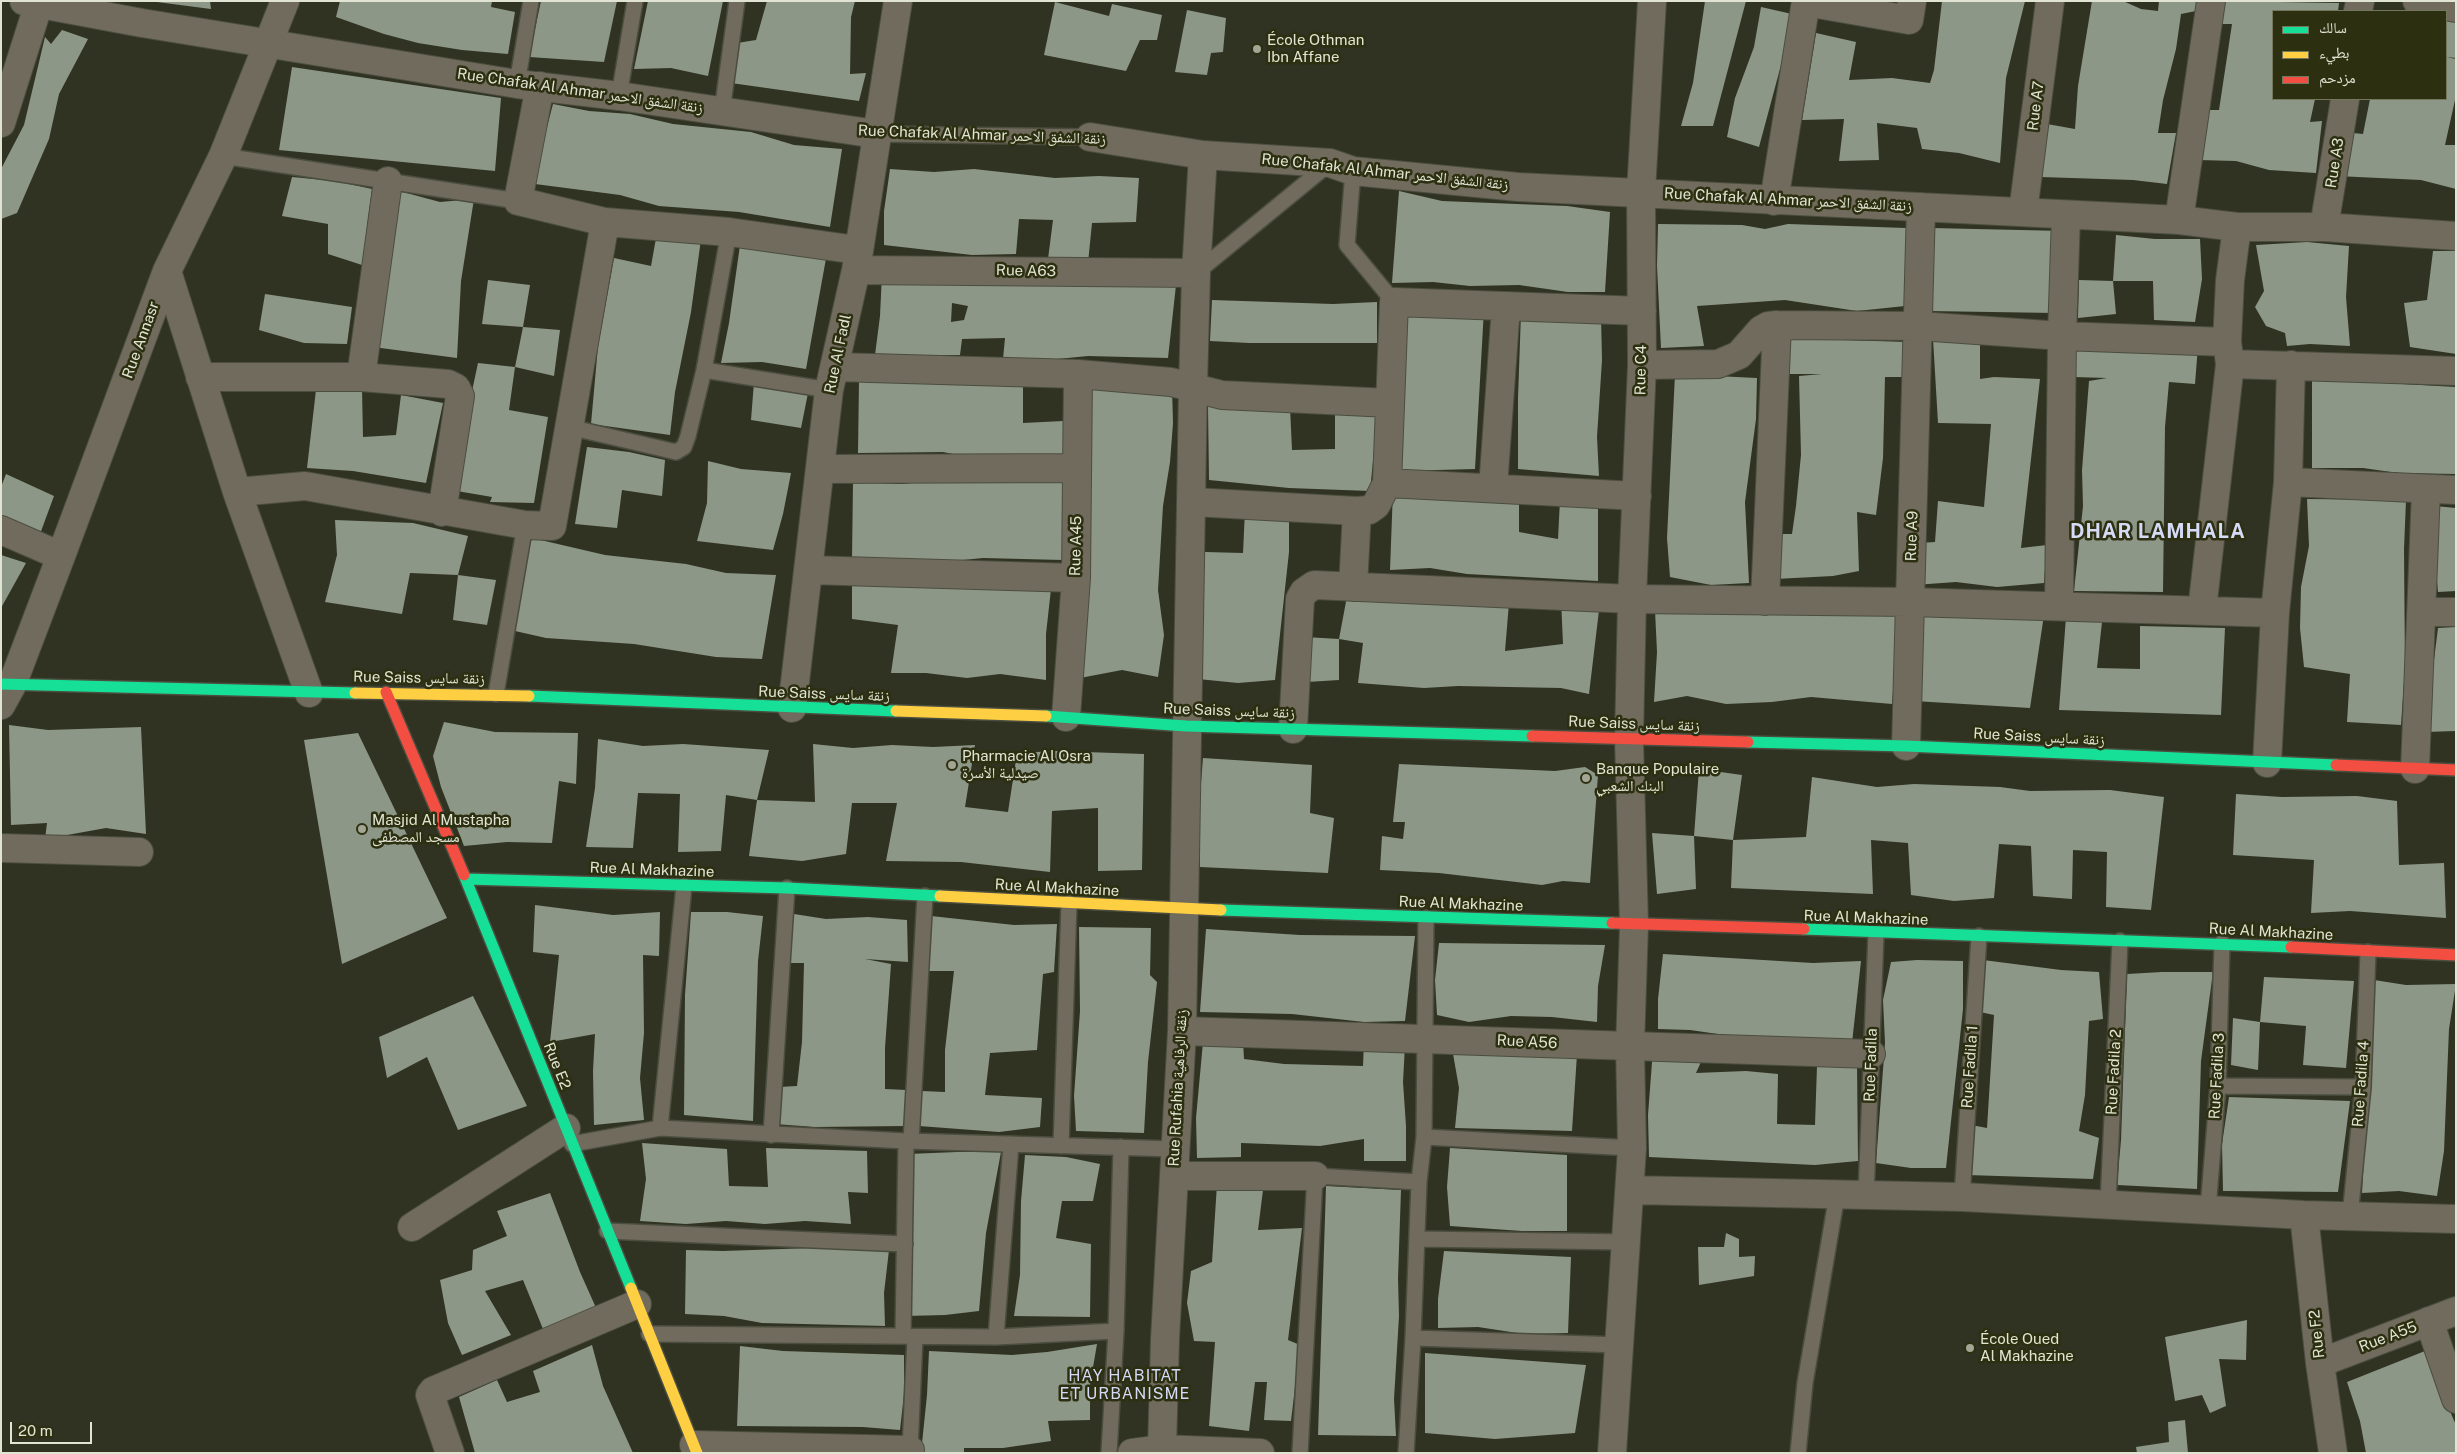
<!DOCTYPE html>
<meta charset="utf-8">
<style>
body{margin:0}
#map{position:relative;width:2457px;height:1454px;overflow:hidden;background:#303321;font-family:"Public Sans","Noto Naskh Arabic",sans-serif}
canvas{display:block}
.frame{position:absolute;inset:0;border:2px solid #e1e4d2;pointer-events:none}
.legend{position:absolute;left:2272px;top:10px;width:175px;height:90px;box-sizing:border-box;background:#2c2f10;border:1px solid #74775e;margin:0;padding:6px 9px;list-style:none;font-size:15px;color:#e1e4d2}
.legend li{display:flex;align-items:center;gap:10px;height:25px}
.legend b{width:25px;border:1px solid #74775e}
.scale{position:absolute;left:10px;top:1422px;width:82px;height:22px;box-sizing:border-box;border:2px solid #e1e4d2;border-top:0;padding-left:6px;font-size:15px;line-height:18px;white-space:nowrap;color:#e1e4d2;-webkit-text-stroke:4px #2c2f10;paint-order:stroke}
</style>
<div id="map">
<canvas width="2457" height="1454"></canvas>
<div class="frame"></div>
<ul class="legend">
<li><b style="height:6px;background:#16e098"></b>سالك</li>
<li><b style="height:6px;background:#ffcf43"></b>بطيء</li>
<li><b style="height:6px;background:#f24e42"></b>مزدحم</li>
</ul>
<div class="scale">20 m</div>
</div>
<script>
const c = document.querySelector('canvas').getContext('2d');
c.lineJoin = 'round';
function paint(path, color) { c.fillStyle = color; c.fill(path, 'evenodd'); }
const shape = rows => new Path2D(rows.map(r => 'M' + r).join(''));
function stroke(path, color, width, dash) { c.strokeStyle = color; c.lineWidth = width; c.lineCap = dash ? 'butt' : 'round'; c.setLineDash(dash || []); c.stroke(path); }
function label(font, color, halo, rows, align = 'center') {
  c.font = font + ' "Public Sans","Noto Naskh Arabic",sans-serif'; c.lineWidth = 5; c.setLineDash([]); c.textBaseline = 'middle'; c.strokeStyle = halo; c.fillStyle = color; for (const [text, x, y, turn = 0] of rows) {
    c.save(); c.translate(x, y); c.rotate((+turn || 0) * Math.PI / 180); c.textAlign = isNaN(turn) ? turn : align; if (halo) c.strokeText(text, 0, 0); c.fillText(text, 0, 0); c.restore();
  }
}
const building = shape([
 [157,1,210,1,211,9,157,2],
 [340,1,492,1,491,7,515,12,508,54,462,50,418,43,384,34,336,17],
 [541,1,617,1,604,62,529,57],
 [648,1,723,1,708,76,671,68,634,69],
 [767,1,855,1,851,17,850,74,866,73,859,101,731,83,737,43,756,40],
 [1705,1,1746,1,1713,126,1681,126,1693,83],
 [1942,1,2025,1,2006,78,2000,163,1959,153,1922,149,1917,128,1877,123,1879,160,1839,161,1844,119,1802,120,1816,33,1856,42,1849,80,1892,78,1930,83,1934,70],
 [2092,1,2123,1,2141,9,2158,11,2159,1,2199,1,2196,11,2181,14,2176,49,2163,100,2158,133,2176,133,2167,184,2133,180,2041,177,2047,124,2075,129,2078,86],
 [2219,1,2339,3,2338,11,2273,11,2273,99,2315,99,2310,122,2322,121,2316,173,2269,170,2236,161,2198,160,2205,110,2219,110,2232,24,2217,24],
 [1055,2,1109,16,1112,4,1162,15,1157,40,1140,40,1126,71,1044,55],
 [1761,7,1792,14,1784,54,1759,147,1727,137,1735,98,1754,47],
 [1187,10,1226,18,1223,52,1211,53,1207,75,1175,72],
 [2446,18,2456,19,2456,58,2446,57],
 [62,30,88,39,59,94,49,139,17,213,1,219,1,169,24,125,45,37,51,44],
 [2446,57,2456,59,2455,100,2445,145,2456,145,2456,189,2421,180,2337,176,2343,132,2363,134,2370,99,2446,99],
 [292,67,501,98,495,171,279,150],
 [553,104,589,111,630,114,673,124,751,132,794,145,842,149,830,227,739,212,659,206,620,195,535,184,542,146],
 [890,169,934,172,974,169,1055,178,1099,176,1139,178,1136,222,1092,223,1088,263,1048,259,1053,220,1019,219,1016,254,972,255,884,245,884,211],
 [292,177,335,181,372,189,362,265,328,254,328,224,282,216],
 [399,191,440,202,474,199,461,281,457,358,373,347],
 [1399,191,1442,201,1567,206,1610,212,1605,292,1568,292,1519,285,1470,286,1433,282,1392,283],
 [1658,224,1742,225,1765,229,1788,224,1906,228,1905,306,1857,311,1785,300,1697,306,1704,346,1661,348,1657,266],
 [658,227,702,232,691,312,675,392,670,435,591,424,598,346,614,258,651,266],
 [1931,228,2064,231,2055,313,1928,311],
 [2116,235,2155,239,2200,239,2202,279,2195,322,2154,320,2153,281,2113,281,2116,314,2078,318,2079,280,2113,281],
 [741,238,827,253,806,369,762,362,721,363,729,323],
 [2307,242,2349,246,2346,297,2350,346,2310,344,2287,346,2285,333,2266,326,2255,307,2264,291,2256,245],
 [2433,251,2456,251,2456,354,2410,347,2404,303,2427,300],
 [882,274,1176,285,1168,358,1088,356,1047,360,1003,359,1005,338,962,339,960,355,875,355,880,316],
 [952,303,968,306,964,320,951,322],
 [488,280,530,285,523,327,482,324],
 [265,294,352,307,347,344,304,343,259,330],
 [1212,300,1333,304,1377,302,1377,343,1249,343,1210,341],
 [1398,304,1484,309,1475,469,1400,471],
 [1521,313,1601,316,1602,360,1597,437,1599,476,1518,469,1518,398],
 [523,327,560,330,554,376,515,367],
 [1782,338,1907,342,1908,377,1885,377,1883,458,1876,515,1857,512,1859,571,1833,576,1775,579,1778,534,1792,534,1796,506,1801,455,1799,376,1822,374,1784,374],
 [1933,339,1980,339,1980,379,1994,377,2040,379,2021,548,2047,545,2044,583,1997,587,1956,582,1914,585,1918,543,1935,542,1938,501,1984,507,1991,424,1938,423],
 [2076,343,2198,346,2195,384,2169,382,2165,427,2163,592,2074,591,2083,506,2082,470,2089,381,2107,378,2074,377],
 [478,363,515,367,509,410,548,417,534,503,490,502,492,497,457,491,469,405],
 [1675,374,1757,378,1756,419,1745,502,1749,583,1711,585,1670,577,1667,538],
 [1023,379,1023,423,1063,421,1063,461,978,459,943,452,858,453,859,380,946,384],
 [2312,379,2456,387,2456,474,2398,473,2363,468,2312,468],
 [317,381,362,388,363,437,396,435,401,395,443,403,426,483,353,471,307,468],
 [754,382,808,393,801,428,751,420],
 [1088,385,1172,387,1173,423,1170,462,1163,506,1158,590,1164,635,1158,677,1122,670,1080,678,1090,584,1086,547],
 [1208,406,1290,407,1292,450,1335,449,1335,407,1378,412,1370,491,1289,488,1209,480],
 [587,447,629,452,665,460,662,496,622,490,617,528,575,524],
 [708,461,741,469,791,473,783,514,773,550,697,541,707,503],
 [6,474,54,496,40,534,1,518,1,487],
 [946,480,1064,480,1063,560,983,558,942,562,852,559,853,482,901,484],
 [1393,490,1519,496,1519,532,1558,539,1560,500,1598,500,1598,581,1467,574,1430,568,1390,570],
 [2307,499,2406,500,2404,549,2405,668,2401,725,2347,722,2350,674,2304,667,2300,628,2301,587,2309,546],
 [2435,506,2456,508,2456,591,2438,592,2434,549],
 [1245,510,1289,516,1289,552,1275,680,1238,683,1198,679,1205,552,1243,553],
 [335,520,413,523,468,536,458,575,410,573,402,614,325,602,337,555],
 [532,538,605,555,686,564,726,573,776,575,762,659,716,657,634,644,546,638,515,631,518,587],
 [1,555,26,563,1,608],
 [458,575,496,580,487,625,453,620],
 [852,579,1051,589,1046,634,1046,680,1000,674,967,678,926,673,891,673,898,625,852,619],
 [1348,591,1509,603,1505,651,1563,644,1561,599,1600,602,1589,694,1561,688,1458,686,1424,688,1358,683,1363,643,1339,639],
 [1655,610,1900,611,1892,704,1811,697,1772,702,1726,704,1687,696,1654,702,1657,652],
 [2044,615,2030,708,1914,701,1916,616],
 [2066,617,2102,622,2097,668,2140,669,2140,626,2225,628,2221,715,2059,710],
 [2456,627,2456,731,2425,732,2438,628],
 [1305,637,1339,639,1339,680,1307,682],
 [444,722,495,732,578,733,576,784,559,781,552,843,507,842,464,846,441,787,433,756],
 [9,725,48,730,141,727,146,834,106,828,45,839,47,823,11,825],
 [358,733,447,918,342,964,304,740],
 [598,739,643,746,683,744,769,750,757,800,726,795,721,851,678,852,680,794,638,793,633,848,586,847,595,788],
 [813,744,853,748,892,745,933,747,975,745,965,807,1008,812,1017,753,1056,751,1144,754,1142,870,1098,871,1098,808,1052,811,1050,872,961,862,886,861,897,803,852,803,846,854,802,861,749,856,757,800,815,802],
 [1203,758,1312,765,1310,813,1334,818,1328,873,1200,867,1199,808],
 [1399,764,1555,771,1585,767,1598,775,1590,883,1563,881,1542,885,1439,873,1380,870,1382,836,1403,839,1405,822,1393,822],
 [1699,769,1742,775,1733,840,1694,836],
 [1812,777,1877,787,1914,784,2000,787,2030,791,2110,790,2164,797,2151,910,2106,907,2107,852,2073,850,2072,899,2033,896,2031,846,1999,844,1994,898,1954,901,1911,895,1908,843,1871,840,1873,894,1731,888,1733,840,1806,837],
 [2236,794,2282,797,2357,796,2397,801,2399,865,2444,863,2446,918,2350,911,2311,913,2314,860,2233,855],
 [1652,833,1694,836,1696,889,1657,894],
 [535,905,613,915,660,912,659,956,643,955,644,1033,640,1078,644,1120,594,1125,593,1071,595,1034,550,1042,559,955,533,952],
 [691,912,727,912,763,916,758,961,753,1121,684,1115,685,995],
 [794,914,826,919,868,917,907,920,908,962,865,959,891,964,885,1048,885,1089,907,1090,905,1126,815,1127,775,1124,779,1087,797,1086,802,1042,804,963,789,963],
 [931,916,1014,925,1057,924,1054,972,1043,974,1037,1050,990,1053,985,1095,1042,1098,1040,1127,999,1132,919,1126,922,1091,945,1092,945,1050,954,971,927,971],
 [1079,927,1151,928,1150,975,1157,982,1148,1062,1144,1133,1076,1131,1074,1096,1080,1011],
 [1206,929,1300,935,1415,936,1405,1021,1364,1022,1292,1014,1200,1012],
 [1439,943,1605,945,1598,986,1597,1022,1552,1017,1511,1016,1469,1022,1437,1015,1435,980],
 [1663,954,1813,963,1861,961,1852,1043,1816,1038,1732,1036,1690,1030,1658,1029,1658,999],
 [1917,960,1963,961,1963,1009,1946,1168,1911,1168,1876,1163,1885,1043,1883,1000,1891,962],
 [1983,960,2061,970,2099,972,2103,1019,2089,1021,2085,1095,2079,1131,2099,1138,2093,1179,1967,1175,1971,1125,1987,1128,1994,1015,1980,1012],
 [2162,972,2213,972,2201,1061,2197,1189,2117,1185,2121,1140,2127,974],
 [2264,977,2354,981,2346,1068,2303,1065,2306,1026,2260,1022],
 [2374,980,2406,985,2456,984,2449,1029,2444,1151,2437,1196,2399,1191,2362,1193],
 [473,996,527,1106,458,1130,427,1057,387,1078,379,1037],
 [2233,1018,2260,1022,2258,1070,2231,1065],
 [1243,1041,1244,1059,1284,1064,1363,1066,1364,1041,1405,1045,1403,1082,1406,1126,1406,1161,1364,1161,1364,1139,1320,1146,1241,1143,1241,1157,1197,1158,1196,1118,1203,1042],
 [1452,1048,1577,1054,1572,1131,1455,1128,1459,1088],
 [1653,1049,1705,1053,1696,1073,1746,1071,1778,1074,1777,1124,1815,1125,1817,1066,1857,1063,1858,1161,1815,1165,1649,1157,1648,1115],
 [2229,1097,2350,1101,2338,1192,2223,1191,2222,1144],
 [642,1143,727,1149,729,1186,768,1187,766,1148,867,1151,868,1193,848,1192,851,1224,805,1221,765,1224,726,1221,686,1224,640,1221,646,1179],
 [1450,1148,1567,1155,1567,1231,1522,1231,1450,1226,1447,1187],
 [957,1152,1001,1152,986,1233,979,1311,945,1315,905,1316,908,1154],
 [1025,1155,1066,1157,1100,1164,1093,1201,1062,1201,1056,1238,1091,1244,1090,1317,1014,1316,1020,1275,1021,1201],
 [1264,1182,1258,1230,1302,1228,1288,1340,1300,1345,1291,1421,1264,1420,1267,1382,1255,1382,1249,1431,1209,1426,1215,1342,1194,1341,1187,1303,1191,1271,1212,1262,1217,1184],
 [1326,1186,1401,1190,1398,1278,1399,1316,1394,1399,1396,1436,1318,1435],
 [550,1193,580,1272,597,1310,543,1329,523,1280,485,1291,511,1335,462,1355,448,1323,440,1280,472,1270,473,1250,507,1236,497,1211],
 [1726,1233,1739,1239,1739,1257,1755,1256,1754,1276,1699,1285,1698,1247,1724,1247],
 [842,1247,889,1250,884,1293,885,1326,762,1323,724,1316,685,1314,686,1250,723,1251],
 [1444,1251,1571,1257,1568,1333,1524,1334,1478,1327,1438,1328,1438,1299],
 [2247,1320,2246,1360,2219,1359,2226,1406,2210,1413,2202,1395,2175,1401,2165,1337],
 [1097,1344,1090,1385,1090,1420,1048,1421,1051,1441,1003,1448,964,1448,964,1453,921,1453,927,1395,929,1351,1012,1355,1047,1352],
 [592,1345,603,1386,633,1453,475,1453,459,1397,497,1380,507,1402,540,1392,533,1371],
 [740,1346,783,1351,904,1355,904,1394,900,1430,863,1427,737,1426],
 [2430,1349,2442,1393,2456,1425,2456,1453,2366,1453,2360,1421,2347,1382],
 [1425,1353,1586,1365,1575,1433,1495,1439,1425,1433],
 [2185,1420,2188,1453,2137,1453,2136,1447,2169,1442,2168,1422]
]);
const lane = shape([
 [517,84,531,1],
 [619,96,635,1],
 [722,111,737,1],
 [876,134,1090,137],
 [223,156,518,201],
 [1353,171,1347,245,1394,302],
 [729,232,704,370,829,390],
 [1196,273,1330,163],
 [569,427,676,452,684,447,688,436,704,370],
 [496,694,525,525],
 [2218,1086,2363,1087],
 [660,1128,684,886],
 [771,1135,787,888],
 [1424,1137,1632,1148],
 [911,1141,925,896],
 [572,1144,660,1128,906,1141,1175,1149],
 [1061,1146,1069,903],
 [1866,1196,1876,934],
 [1962,1197,1979,936],
 [2108,1204,2120,941],
 [2208,1209,2218,1086,2222,943],
 [2350,1216,2363,1087,2368,952],
 [607,1231,905,1244],
 [1417,1239,1626,1242],
 [649,1334,996,1337,1116,1331],
 [903,1336,906,1141],
 [996,1337,1011,1144],
 [1413,1338,1620,1345],
 [910,1450,915,1337],
 [1109,1453,1116,1331,1121,1147],
 [1300,1453,1315,1176,1419,1182],
 [1406,1453,1413,1338,1419,1182,1424,1137,1426,918],
 [1798,1453,1805,1383,1837,1195]
]);
const street = shape([
 [24,1,142,23,517,84,619,96,876,134],
 [2417,1,2456,8],
 [1806,2,1909,20,1912,1],
 [2358,11,2360,1],
 [540,86,518,201,605,222,729,232,857,250],
 [1,123,39,3],
 [1090,137,1203,155,1330,163,1353,171,1518,187,2179,220,2237,227,2324,227,2456,236],
 [1774,201,1806,1],
 [2023,212,2050,1],
 [2179,220,2211,1],
 [2324,227,2345,99],
 [856,270,1196,273],
 [167,271,237,492,309,693],
 [2230,364,2456,371],
 [1642,365,1718,364,1739,355,1761,330,1768,326,1777,325,1919,326,2062,336,2227,342],
 [836,367,1078,374,1171,382,1222,395,1390,403],
 [200,377,361,377,448,384,456,388,460,396,442,512],
 [361,377,388,181],
 [820,469,1077,468],
 [2288,482,2456,490],
 [1387,483,1637,496],
 [1493,488,1506,306],
 [237,492,305,486,525,525,552,526,605,222],
 [1193,502,1357,511,1369,510,1376,505,1387,483,1394,302,1642,311],
 [1,530,61,556],
 [809,570,1076,578],
 [1353,587,1357,511],
 [1765,601,1777,325],
 [2059,606,2062,336,2066,216],
 [2202,610,2230,364,2227,342,2230,280,2237,227],
 [2422,612,2456,612],
 [1,705,12,685,61,556,167,271,223,156,285,1],
 [792,708,829,390,856,270,898,1],
 [1066,717,1076,578,1078,374],
 [1293,729,1300,599,1304,592,1314,585,1632,599,1909,602,2275,613],
 [1906,746,1921,207],
 [2267,763,2275,613,2288,482,2291,365],
 [2415,769,2426,489],
 [1,848,139,852],
 [1182,1031,1871,1054],
 [1174,1176,1315,1176],
 [1630,1190,1962,1197,2304,1215,2456,1219],
 [2304,1215,2320,1363,2333,1453],
 [412,1227,566,1128],
 [2429,1321,2456,1399],
 [2320,1363,2456,1311],
 [694,1445,910,1450,909,1453],
 [1162,1449,1165,1339,1182,1031,1193,387,1196,273,1203,155],
 [450,1453,430,1395,433,1391,637,1304],
 [1132,1453,1162,1449,1260,1453],
 [1612,1453,1632,1148,1630,1047,1634,925,1629,739,1632,599,1642,365,1641,192,1652,1]
]);
const fast = shape([
 [1,684,355,693],
 [529,696,896,711],
 [1046,716,1186,726,1532,736],
 [1748,742,1906,746,2336,765],
 [464,875,631,1288],
 [466,879,787,888,940,896],
 [1221,910,1612,923],
 [1804,929,2291,947]
]);
const slow = shape([
 [355,693,529,696],
 [896,711,1046,716],
 [940,896,1221,910],
 [631,1288,697,1453]
]);
const jam = shape([
 [386,692,464,875],
 [1532,736,1748,742],
 [2336,765,2456,770],
 [1612,923,1804,929],
 [2291,947,2456,955]
]);
const markers = [
 [1257,49,5,"#a3a694"],
 [952,765,5,"#a3a694"],
 [1586,778,5,"#a3a694"],
 [362,829,5,"#a3a694"],
 [1970,1348,5,"#a3a694"]
];
const poiNames = [
 ["École Othman",1267,40],
 ["Ibn Affane",1267,57],
 ["Pharmacie Al Osra",962,756],
 ["صيدلية الأسرة",962,773],
 ["Banque Populaire",1596,769],
 ["البنك الشعبي",1596,786],
 ["Masjid Al Mustapha",372,820],
 ["مسجد المصطفى",372,837],
 ["École Oued",1980,1339],
 ["Al Makhazine",1980,1356]
];
const streetNames = [
 ["Rue Chafak Al Ahmar زنقة الشفق الاحمر",580,91,8],
 ["Rue A7",2036,106,-83],
 ["Rue Chafak Al Ahmar زنقة الشفق الاحمر",982,135,2],
 ["Rue A3",2335,163,-81],
 ["Rue Chafak Al Ahmar زنقة الشفق الاحمر",1385,172,6],
 ["Rue Chafak Al Ahmar زنقة الشفق الاحمر",1788,200,3],
 ["Rue A63",1026,271,1],
 ["Rue Annasr",141,340,-70],
 ["Rue Al Fadl",838,354,-78],
 ["Rue C4",1641,370,-89],
 ["Rue A9",1912,536,-88],
 ["Rue A45",1076,546,-89],
 ["Rue Saiss زنقة سايس",419,678,1],
 ["Rue Saiss زنقة سايس",824,694,2],
 ["Rue Saiss زنقة سايس",1229,711,2],
 ["Rue Saiss زنقة سايس",1634,724,2],
 ["Rue Saiss زنقة سايس",2039,737,3],
 ["Rue Al Makhazine",652,870,2],
 ["Rue Al Makhazine",1057,888,3],
 ["Rue Al Makhazine",1461,904,2],
 ["Rue Al Makhazine",1866,918,2],
 ["Rue Al Makhazine",2271,932,3],
 ["Rue A56",1527,1042,3],
 ["Rue Fadila",1871,1065,-88],
 ["Rue E2",557,1066,68],
 ["Rue Fadila 1",1970,1067,-86],
 ["Rue Fadila 2",2114,1072,-87],
 ["Rue Fadila 3",2217,1076,-87],
 ["Rue Fadila 4",2361,1084,-86],
 ["Rue Rufahia زنقة الرفاهية",1178,1088,-87],
 ["Rue F2",2317,1334,-96],
 ["Rue A55",2388,1337,-21]
];
const neighbourhoodNames = [
 ["HAY HABITAT",1125,1376],
 ["ET URBANISME",1125,1394]
];
const districtNames = [
 ["DHAR LAMHALA",2158,532]
];
paint(building, '#8d9787');
stroke(lane, '#4b4e3f', 18);
stroke(street, '#4b4e3f', 30);
stroke(fast, '#4b4e3f', 14);
stroke(slow, '#4b4e3f', 14);
stroke(jam, '#4b4e3f', 14);
stroke(lane, '#716b5d', 15);
stroke(street, '#716b5d', 28);
stroke(fast, '#16e098', 11);
stroke(slow, '#ffcf43', 11);
stroke(jam, '#f24e42', 11);
for (const [x, y, r, color] of markers) { const dot = new Path2D(); dot.arc(x, y, r, 0, 2 * Math.PI); c.fillStyle = color; c.fill(dot); stroke(dot, '#2c2f10', 2); }
label('15px', '#e1e4d2', '#2c2f10', poiNames, 'left');
label('15px', '#e1e4d2', '#2c2f10', streetNames);
c.letterSpacing = '1px';
label('16px', '#d5daf7', '#2c2f10', neighbourhoodNames);
c.letterSpacing = '0px';
c.letterSpacing = '1px';
label('bold 20px', '#d5daf7', '#2c2f10', districtNames);
c.letterSpacing = '0px';
</script>
